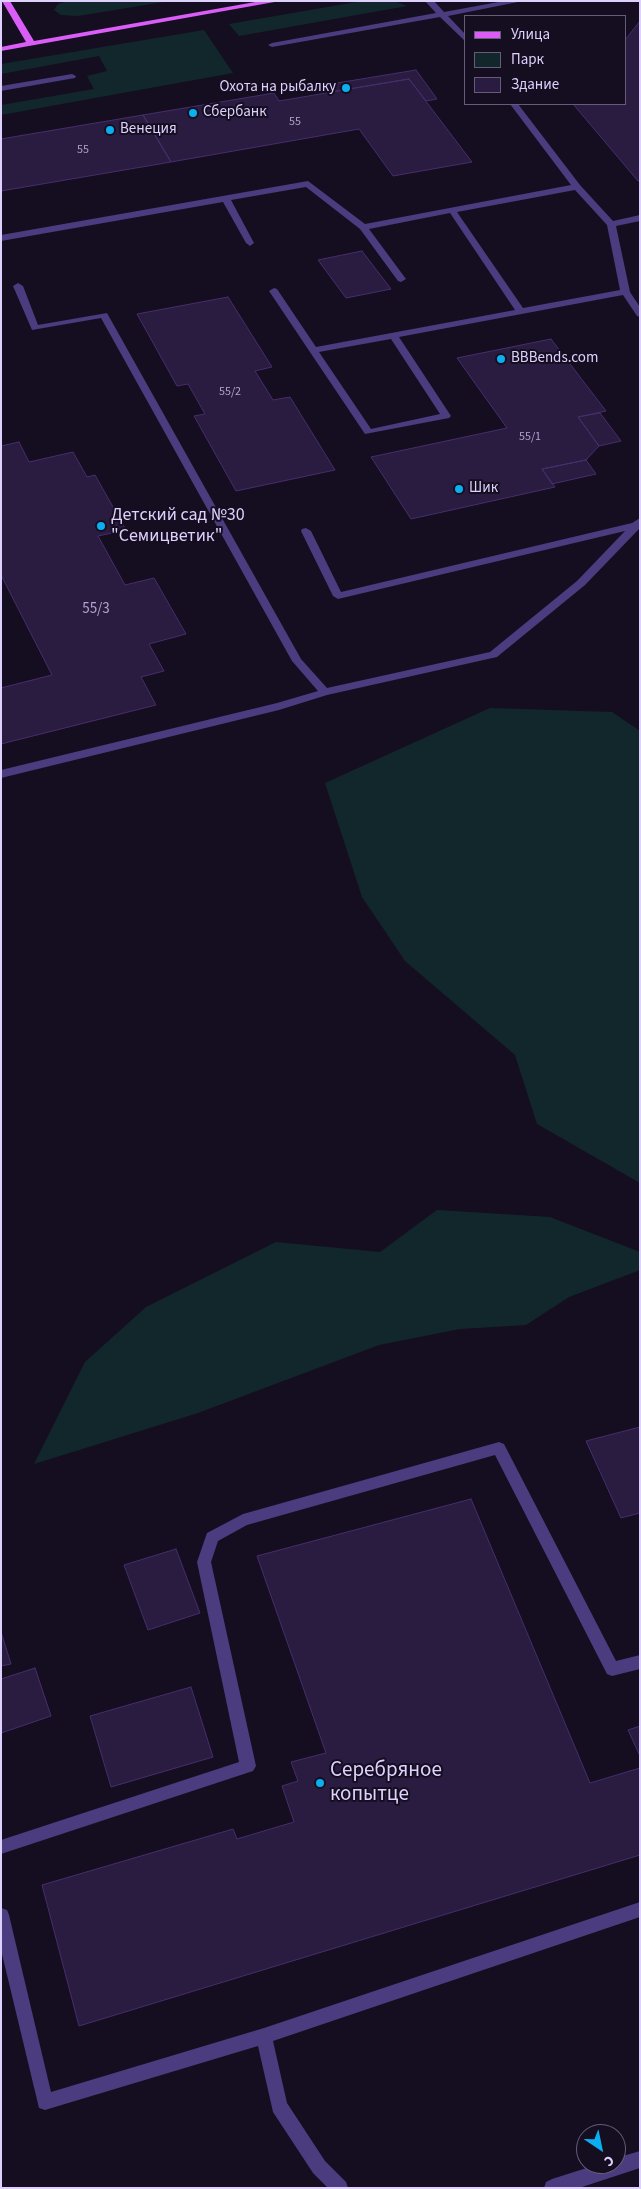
<!DOCTYPE html>
<meta charset="utf-8">
<style>
body{margin:0}
#map{position:relative;width:641px;height:2189px;overflow:hidden;background:#150e21;font-family:"Source Sans 3",sans-serif}
canvas{display:block}
.frame{position:absolute;inset:0;border:2px solid #ded1fd;pointer-events:none}
.legend{position:absolute;left:464px;top:15px;width:162px;height:90px;box-sizing:border-box;background:#150e21;border:1px solid #655c79;margin:0;padding:6px 9px;list-style:none;font-size:15px;color:#ded1fd}
.legend li{display:flex;align-items:center;gap:10px;height:25px}
.legend b{width:25px;border:1px solid #655c79}
.north{position:absolute;left:576px;top:2124px;width:50px;height:50px;box-sizing:border-box;background:#150e21;border:1px solid #655c79;border-radius:50%;rotate:146deg;font-size:14px;font-weight:700;line-height:20px;text-align:center;color:#ded1fd}
.north::after{content:'';display:block;margin:auto;width:18px;height:22px;background:#0baeef;clip-path:polygon(50% 0,100% 100%,50% 72%,0 100%)}
</style>
<div id="map">
<canvas width="641" height="2189"></canvas>
<div class="frame"></div>
<ul class="legend">
<li><b style="height:6px;background:#da5df7"></b>Улица</li>
<li><b style="height:14px;background:#12272b"></b>Парк</li>
<li><b style="height:14px;background:#2a1b41"></b>Здание</li>
</ul>
<div class="north">С</div>
</div>
<script>
const c = document.querySelector('canvas').getContext('2d');
c.lineJoin = 'round';
function paint(path, color) { c.fillStyle = color; c.fill(path, 'evenodd'); }
const shape = rows => new Path2D(rows.map(r => 'M' + r).join(''));
function stroke(path, color, width, dash) { c.strokeStyle = color; c.lineWidth = width; c.lineCap = dash ? 'butt' : 'round'; c.setLineDash(dash || []); c.stroke(path); }
function label(font, color, halo, rows, align = 'center') {
  c.font = font + ' "Source Sans 3",sans-serif'; c.lineWidth = 4; c.setLineDash([]); c.textBaseline = 'middle'; c.strokeStyle = halo; c.fillStyle = color; for (const [text, x, y, turn = 0] of rows) {
    c.save(); c.translate(x, y); c.rotate((+turn || 0) * Math.PI / 180); c.textAlign = isNaN(turn) ? turn : align; if (halo) c.strokeText(text, 0, 0); c.fillText(text, 0, 0); c.restore();
  }
}
const green = shape([
 [67,1,170,1,78,16,61,15,54,10,58,4],
 [362,1,397,2,407,6,239,36,229,24],
 [204,30,233,73,1,115,1,105,94,89,87,76,107,71,99,56,1,74,1,64],
 [490,708,612,712,640,731,640,1183,537,1124,515,1055,405,961,362,897,325,783],
 [437,1210,550,1217,640,1252,640,1270,569,1297,526,1325,460,1329,379,1345,198,1413,34,1464,85,1362,146,1307,276,1242,380,1252]
]);
const building = shape([
 [640,21,640,181,638,181,573,104,625,104,625,40,640,21],
 [416,70,437,99,426,101,409,79,336,91,331,84,416,70],
 [409,79,472,162,393,176,359,129,171,162,143,115,274,93,279,101,409,79],
 [143,115,171,162,1,191,1,139,143,115],
 [362,251,391,289,346,298,318,260,362,251],
 [228,297,272,367,255,371,273,400,290,397,335,470,236,491,194,416,205,414,188,384,177,386,137,314,228,297],
 [551,339,606,411,578,417,599,446,586,460,542,469,555,487,411,519,371,457,507,428,457,358,551,339],
 [600,413,621,441,599,446,578,417,600,413],
 [19,442,29,462,73,452,87,477,95,475,126,530,98,536,125,585,154,578,186,634,149,644,164,671,141,677,156,705,1,744,1,688,52,675,1,575,1,446,19,442],
 [586,460,596,474,552,484,542,469,586,460],
 [640,1427,640,1513,621,1518,586,1441,640,1427],
 [471,1499,590,1783,640,1768,640,1855,79,2026,42,1885,233,1829,237,1839,294,1822,282,1786,298,1781,291,1762,326,1753,257,1556,471,1499],
 [176,1549,200,1613,148,1630,124,1565,176,1549],
 [1,1632,11,1664,1,1666,1,1632],
 [35,1668,51,1716,1,1733,1,1679,35,1668],
 [191,1687,213,1757,111,1787,90,1716,191,1687],
 [640,1726,640,1756,628,1730,640,1726]
]);
const minor = shape([
 [425,1,434,1,444,12,504,1,523,1,448,16,465,34,465,41,440,17,272,47,268,45,272,43,436,13,425,1],
 [72,74,76,76,75,78,1,91,1,86,72,74],
 [510,104,518,104,580,185,613,221,640,215,640,221,616,226,630,292,640,307,640,317,637,316,623,295,399,337,451,416,449,418,365,434,269,291,274,288,277,289,316,347,515,310,450,213,369,229,406,279,401,282,398,281,360,229,306,187,231,200,254,243,250,246,246,243,223,202,1,241,1,235,308,181,365,224,571,185,510,104],
 [575,190,607,225,620,290,523,308,457,212,575,190],
 [391,339,440,414,371,429,319,352,391,339],
 [18,283,23,286,38,325,107,313,301,659,327,688,490,652,577,581,625,531,338,599,333,596,301,531,302,529,306,528,311,531,341,592,632,523,640,518,640,528,585,585,497,657,327,695,279,710,1,778,1,770,277,703,318,691,292,661,101,318,32,330,13,286,18,283],
 [499,1442,504,1444,616,1661,640,1655,640,1669,612,1676,607,1674,495,1455,247,1525,218,1541,211,1562,256,1766,253,1771,1,1854,1,1840,239,1762,197,1562,207,1533,243,1514,499,1442],
 [640,1902,640,1917,273,2041,287,2103,325,2161,346,2182,348,2188,328,2188,313,2173,273,2112,258,2046,45,2110,39,2108,1,1950,1,1908,7,1910,9,1915,51,2092,264,2028,640,1902],
 [640,2151,640,2168,579,2188,544,2188,546,2182,552,2179,599,2164,616,2164,616,2158,640,2151]
]);
const major = shape([
 [2,1,10,1,34,41,261,1,280,1,1,51,1,47,26,42,2,1]
]);
const markers = [
 [346,88,5,"#0baeef"],
 [193,113,5,"#0baeef"],
 [110,130,5,"#0baeef"],
 [501,359,5,"#0baeef"],
 [459,489,5,"#0baeef"],
 [101,526,5,"#0baeef"],
 [320,1783,5,"#0baeef"]
];
const farNumbernames = [
 ["55",295,122],
 ["55",83,150],
 ["55/2",230,392],
 ["55/1",530,437]
];
const farPoinames = [
 ["Охота на рыбалку",336,88,"right"],
 ["Сбербанк",203,113],
 ["Венеция",120,130],
 ["BBBends.com",511,359],
 ["Шик",469,489]
];
const numberNames = [
 ["55/3",96,610]
];
const poiNames = [
 ["Детский сад №30",111,516],
 ["\"Семицветик\"",111,537]
];
const nearPoinames = [
 ["Серебряное",330,1771],
 ["копытце",330,1795]
];
paint(green, '#12272b');
paint(building, '#2a1b41');
stroke(building, '#462e6c', 1);
paint(minor, '#4a3c7e');
paint(major, '#da5df7');
for (const [x, y, r, color] of markers) { const dot = new Path2D(); dot.arc(x, y, r, 0, 2 * Math.PI); c.fillStyle = color; c.fill(dot); stroke(dot, '#150e21', 2); }
label('12px', '#b1a4ce', null, farNumbernames);
label('15px', '#ded1fd', '#150e21', farPoinames, 'left');
label('15px', '#b1a4ce', null, numberNames);
label('18px', '#ded1fd', '#150e21', poiNames, 'left');
label('21px', '#ded1fd', '#150e21', nearPoinames, 'left');
</script>
